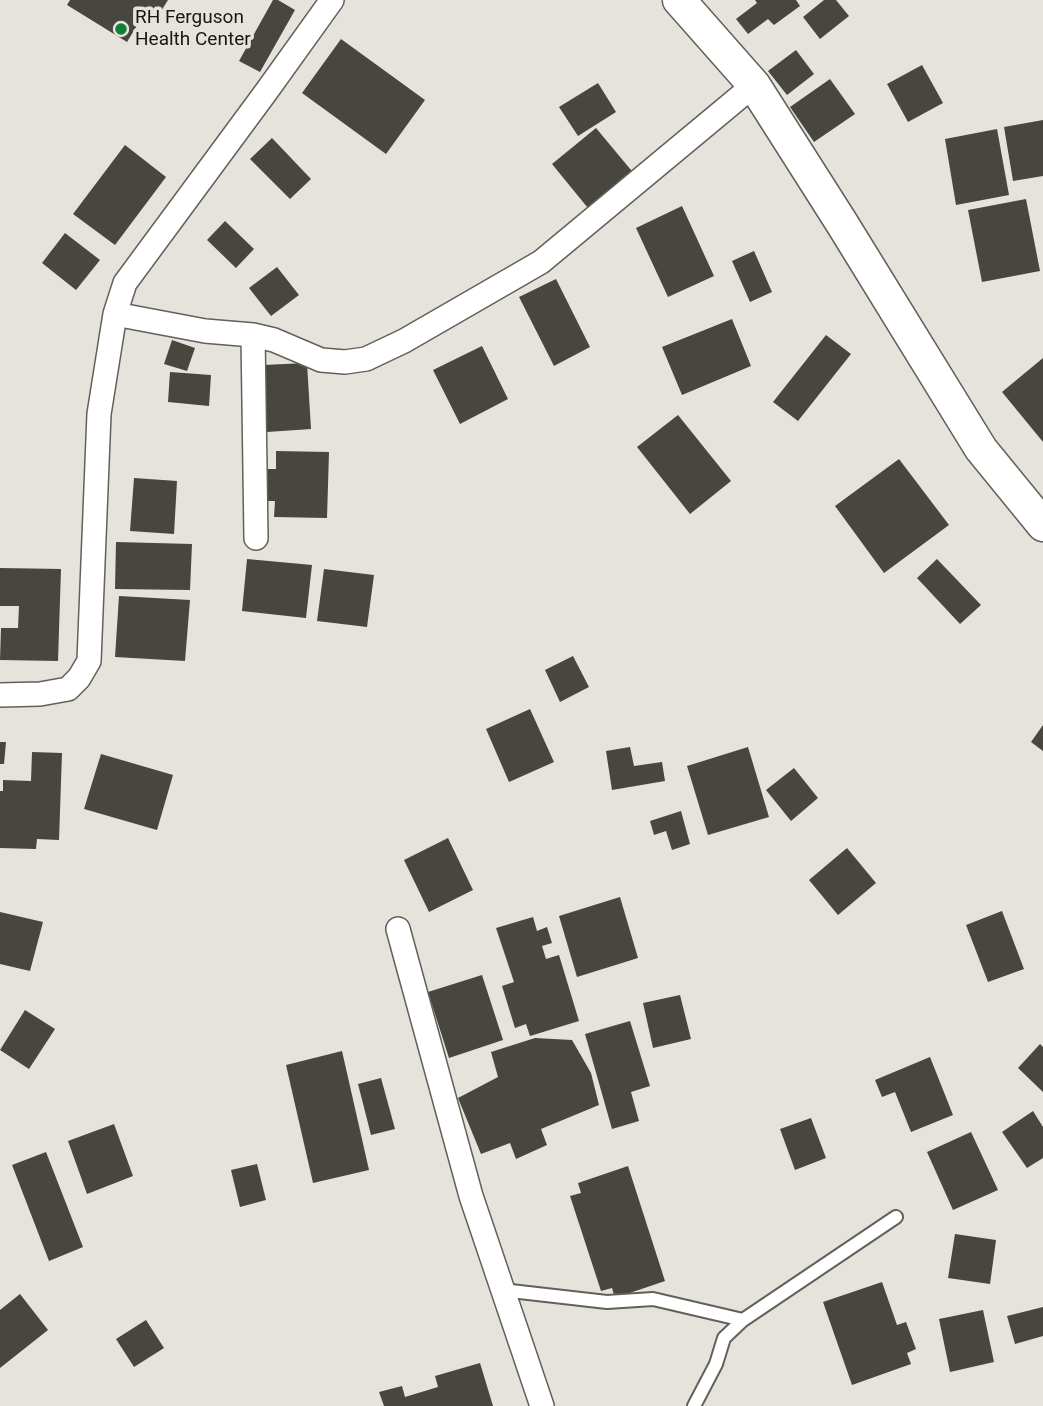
<!DOCTYPE html>
<style>
body{margin:0}
canvas{display:block;background:#e5e3db}
</style>
<canvas width="1043" height="1406"></canvas>
<script>
const c = document.querySelector('canvas').getContext('2d');
c.lineJoin = 'round';
function paint(path, color) { c.fillStyle = color; c.fill(path, 'evenodd'); }
const shape = rows => new Path2D(rows.map(r => 'M' + r).join(''));
function stroke(path, color, width, dash) { c.strokeStyle = color; c.lineWidth = width; c.lineCap = dash ? 'butt' : 'round'; c.setLineDash(dash || []); c.stroke(path); }
function label(font, color, halo, rows, align = 'center') {
  c.font = font + ' Roboto,sans-serif'; c.lineWidth = 7; c.setLineDash([]); c.textBaseline = 'middle'; c.strokeStyle = halo; c.fillStyle = color; for (const [text, x, y, turn = 0] of rows) {
    c.save(); c.translate(x, y); c.rotate((+turn || 0) * Math.PI / 180); c.textAlign = isNaN(turn) ? turn : align; if (halo) c.strokeText(text, 0, 0); c.fillText(text, 0, 0); c.restore();
  }
}
const building = shape([
 [70,0,168,0,158,16,147,9,127,42,67,5],
 [273,0,278,0,295,10,260,72,239,61],
 [755,0,796,0,800,6,774,25,768,19,748,34,736,19,757,3],
 [824,0,836,0,849,16,820,39,803,17],
 [341,39,425,100,386,154,302,93],
 [796,50,814,74,787,95,768,71],
 [922,65,943,103,908,122,887,84],
 [830,79,855,114,814,142,790,107],
 [598,83,616,112,578,136,559,107],
 [1043,120,1043,176,1013,181,1004,127],
 [596,128,636,176,592,213,552,164],
 [997,129,1009,195,956,205,945,139],
 [272,138,311,179,290,199,250,159],
 [125,145,166,177,115,245,73,214],
 [1026,199,1040,271,982,282,968,210],
 [682,206,714,276,668,297,636,228],
 [225,221,254,249,236,268,207,240],
 [65,233,100,260,76,290,42,263],
 [754,251,772,292,750,302,732,261],
 [277,267,299,295,271,316,249,288],
 [556,279,590,347,554,366,519,297],
 [732,319,751,366,682,395,662,347],
 [826,335,851,354,798,421,773,402],
 [172,340,195,348,187,371,164,364],
 [482,346,508,399,460,424,433,370],
 [1043,358,1043,442,1002,392],
 [307,363,311,429,267,432,263,365],
 [170,372,211,375,209,406,168,402],
 [678,415,731,481,690,514,637,447],
 [276,451,329,452,327,518,274,517,275,501,266,501,267,469,276,469],
 [899,459,949,525,884,573,835,506],
 [134,478,177,481,174,534,130,531],
 [116,542,192,544,190,590,115,589],
 [247,559,312,565,306,618,242,611],
 [937,559,981,605,960,624,917,578],
 [0,568,61,569,58,661,0,660,1,628,18,628,19,606,0,606],
 [324,569,374,575,367,627,317,621],
 [119,596,190,600,185,661,115,657],
 [573,656,589,687,560,702,545,670],
 [530,709,554,762,509,782,486,729],
 [1043,725,1043,751,1031,742],
 [0,742,6,742,4,764,0,764],
 [630,747,634,766,662,762,665,781,612,790,606,751],
 [748,747,769,817,708,835,687,766],
 [32,752,62,753,59,840,37,839,36,849,0,848,0,791,3,791,3,780,31,781],
 [101,754,173,775,157,830,84,809],
 [794,768,818,798,791,821,766,790],
 [681,811,690,844,672,850,666,831,654,835,650,821],
 [448,838,473,890,429,912,404,860],
 [847,848,876,883,838,915,809,880],
 [620,897,638,958,577,977,559,916],
 [1002,911,1024,969,988,982,966,925],
 [0,912,43,922,30,971,0,964],
 [533,917,537,931,547,927,552,943,542,946,546,959,559,955,579,1021,530,1036,526,1024,515,1028,502,986,514,982,496,928],
 [482,975,503,1040,449,1058,428,992],
 [680,995,691,1039,653,1048,643,1003],
 [25,1010,55,1029,29,1069,0,1050],
 [630,1021,650,1086,631,1092,639,1121,612,1129,585,1034],
 [535,1038,572,1040,591,1073,599,1105,541,1129,547,1145,516,1159,510,1143,481,1154,458,1098,498,1077,491,1052],
 [1040,1044,1043,1047,1043,1092,1018,1068],
 [342,1051,369,1170,313,1183,286,1065],
 [930,1057,953,1115,911,1132,895,1092,882,1097,875,1080],
 [381,1078,395,1129,371,1135,358,1084],
 [1033,1111,1043,1127,1043,1158,1027,1168,1002,1132],
 [811,1118,826,1158,795,1170,780,1129],
 [114,1124,133,1176,87,1194,68,1141],
 [971,1132,998,1190,953,1210,927,1152],
 [46,1152,83,1247,49,1261,12,1165],
 [257,1164,266,1200,240,1207,231,1170],
 [628,1166,665,1281,615,1298,612,1288,601,1291,570,1196,581,1193,578,1183],
 [955,1234,996,1240,990,1284,948,1278],
 [882,1282,897,1325,906,1322,916,1349,907,1353,911,1364,852,1385,823,1302],
 [20,1294,48,1330,0,1368,0,1310],
 [1043,1307,1043,1336,1015,1344,1007,1316],
 [983,1310,994,1362,950,1372,939,1319],
 [146,1320,164,1348,134,1367,116,1339],
 [480,1363,493,1406,384,1406,379,1392,402,1386,405,1397,438,1387,435,1376]
]);
const service = shape([
 [502,1290,607,1302,653,1299,743,1320],
 [694,1406,716,1364,724,1338,743,1320,896,1217]
]);
const minor = shape([
 [115,314,205,331,253,335,274,340,321,360,345,362,366,359,404,341,541,262,754,85],
 [253,335,256,538],
 [0,695,40,694,68,689,79,678,89,661,99,414,115,314,125,283,266,92,332,0],
 [398,929,471,1196,542,1406]
]);
const secondary = shape([
 [679,0,754,85,843,225,981,449,1043,525]
]);
const markers = [
 [121,29,7,"#117f35"]
];
const poiNames = [
 ["RH Ferguson",135,18],
 ["Health Center",135,40]
];
paint(building, '#47463f');
stroke(service, '#626059', 16);
stroke(minor, '#626059', 26);
stroke(secondary, '#626059', 35);
stroke(service, '#fff', 12);
stroke(minor, '#fff', 23);
stroke(secondary, '#fff', 32);
for (const [x, y, r, color] of markers) { const dot = new Path2D(); dot.arc(x, y, r, 0, 2 * Math.PI); c.fillStyle = color; c.fill(dot); stroke(dot, '#e5e3db', 2.5); }
label('19px', '#171714', '#e5e3db', poiNames, 'left');
</script>
